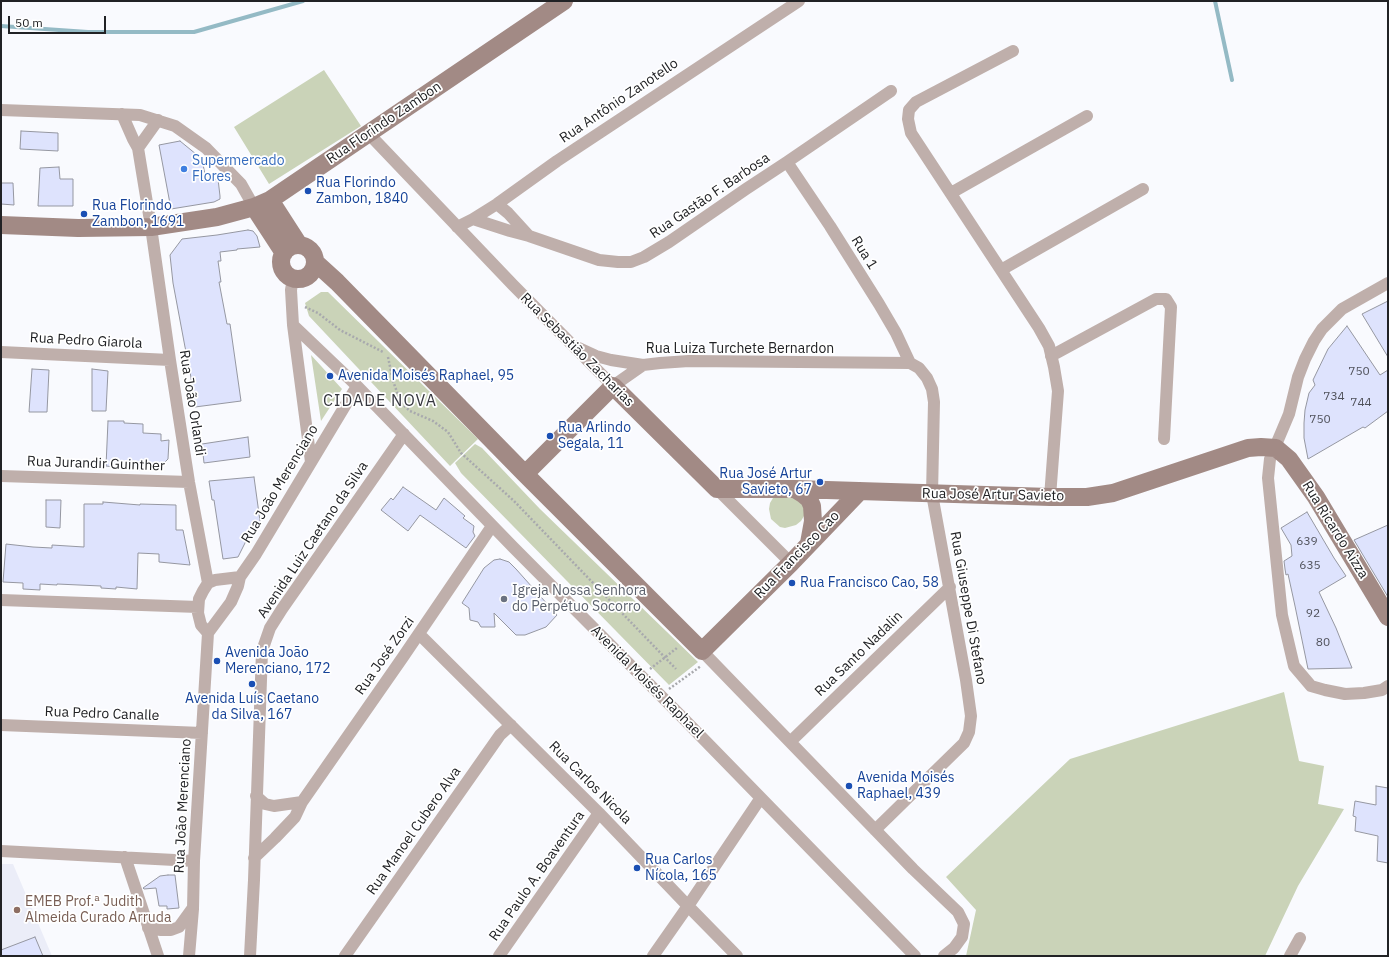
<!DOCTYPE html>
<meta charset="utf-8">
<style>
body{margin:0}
#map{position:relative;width:1389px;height:957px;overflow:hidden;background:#f9fafe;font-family:"IBM Plex Sans",sans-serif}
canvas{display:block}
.frame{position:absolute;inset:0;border:2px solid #212225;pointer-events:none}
.scale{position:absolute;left:8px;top:16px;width:98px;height:18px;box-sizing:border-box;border:2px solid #212225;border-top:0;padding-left:5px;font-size:12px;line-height:14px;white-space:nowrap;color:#212225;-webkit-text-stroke:3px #fff;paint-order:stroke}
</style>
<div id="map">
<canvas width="1389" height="957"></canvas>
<div class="frame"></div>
<div class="scale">50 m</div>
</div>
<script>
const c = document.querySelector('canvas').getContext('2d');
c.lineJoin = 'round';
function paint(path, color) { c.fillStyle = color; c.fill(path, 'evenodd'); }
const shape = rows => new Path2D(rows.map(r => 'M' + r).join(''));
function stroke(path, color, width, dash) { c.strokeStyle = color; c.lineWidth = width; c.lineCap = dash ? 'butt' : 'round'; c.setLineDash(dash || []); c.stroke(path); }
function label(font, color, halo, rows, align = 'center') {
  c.font = font + ' "IBM Plex Sans",sans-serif'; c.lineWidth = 3.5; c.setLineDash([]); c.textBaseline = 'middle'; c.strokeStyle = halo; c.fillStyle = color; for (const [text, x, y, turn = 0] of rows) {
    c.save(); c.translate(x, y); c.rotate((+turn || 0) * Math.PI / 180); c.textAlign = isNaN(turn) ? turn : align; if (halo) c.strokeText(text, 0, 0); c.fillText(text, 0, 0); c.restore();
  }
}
const built = shape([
 [1,864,13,864,52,956,1,956]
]);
const green = shape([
 [324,70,361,126,269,184,234,127],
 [321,292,328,292,478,439,450,466,309,316,305,303],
 [311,355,342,389,321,421],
 [475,444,482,448,540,509,698,662,669,685,461,473,455,463],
 [778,495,800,499,805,510,804,516,801,521,796,525,785,528,780,527,771,519,769,509,770,503,773,498],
 [1284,692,1299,761,1324,766,1318,804,1344,809,1298,886,1265,956,966,956,976,910,946,877,1070,759]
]);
const stream = shape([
 [1215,1,1232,80],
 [1,26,88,32,194,32,303,1]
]);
const building = shape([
 [21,131,58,133,58,151,20,149,21,131],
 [180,141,202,159,206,180,218,179,220,196,220,199,214,202,171,209,159,145,180,141],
 [59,167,60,179,73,179,73,206,38,206,40,168,59,167],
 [1,183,13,183,14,205,1,204,1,183],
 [248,230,253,231,257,236,260,247,237,249,237,250,220,252,221,261,218,261,221,282,219,282,227,324,230,324,241,401,195,407,189,364,185,347,173,283,170,255,182,239,217,235,248,230],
 [1388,301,1388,357,1362,314,1388,301],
 [1347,326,1380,375,1388,370,1388,411,1365,428,1363,427,1308,459,1304,438,1304,423,1305,410,1309,393,1315,385,1313,380,1328,349,1347,326],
 [32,369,49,370,47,412,29,412,32,369],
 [92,369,108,371,106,411,92,411,92,369],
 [108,421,124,421,124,423,143,424,143,433,161,434,161,441,169,440,168,459,162,465,142,465,142,470,106,466,108,421],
 [248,437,250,457,204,463,202,444,248,437],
 [254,477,260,521,255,531,251,531,238,557,223,559,214,500,212,500,209,481,254,477],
 [403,487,436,510,444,498,465,516,463,518,474,526,473,532,475,536,466,548,420,515,408,531,381,510,391,498,393,500,403,487],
 [46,500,61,500,60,528,46,527,46,500],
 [103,502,140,505,140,504,176,505,176,530,183,530,190,565,159,562,159,554,138,553,137,589,116,587,116,589,101,588,101,586,57,584,57,585,40,584,40,590,23,589,23,583,3,582,6,544,33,547,52,548,52,545,84,547,84,504,103,504,103,502],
 [1307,512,1334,558,1346,576,1319,592,1336,628,1352,668,1308,669,1295,606,1288,574,1286,575,1285,569,1284,561,1292,556,1291,545,1281,528,1307,512],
 [1388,525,1388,597,1354,540,1388,525],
 [500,559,509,562,516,569,557,615,546,627,525,635,516,635,494,613,495,627,481,627,478,622,470,620,469,608,462,603,484,568,494,560,500,559],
 [1376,786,1388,788,1388,863,1377,861,1378,836,1355,831,1356,817,1353,816,1355,801,1376,805,1376,786],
 [168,875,175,875,179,908,167,909,167,906,159,906,156,888,144,889,143,888,160,876,168,875],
 [35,937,43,956,1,956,1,950,35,937]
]);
const path = shape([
 [305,307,318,313,340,330,383,352],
 [388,357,393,381,401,403,410,411,433,421,448,432,461,453,514,501,676,669],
 [650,669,677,648],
 [669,689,701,666]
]);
const street = shape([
 [1013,51,916,102,909,110,908,119,911,133,1039,328,1049,346,1054,367,1058,391,1050,497],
 [1,110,140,115,175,126,206,148,241,184,254,207],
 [122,114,133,139,138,148,151,227,170,360,189,482,208,583],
 [368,133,513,285,613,386,643,365],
 [138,148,158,120],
 [787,162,830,226,879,304,896,333,910,363],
 [951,193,1087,116],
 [497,204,508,213,529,236],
 [473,219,510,231,529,236,599,260,618,262,631,262,644,257,669,242,746,189,787,162,891,91],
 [457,227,473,219,497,204,557,161,799,1],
 [1001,270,1143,189],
 [293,278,291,290,293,325,311,462],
 [1388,283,1342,309,1322,329,1314,341,1305,359,1298,377,1289,414,1270,459,1268,478,1282,615,1294,666,1311,686,1325,690,1345,694,1364,693,1382,690,1388,686],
 [293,325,357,386,513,547,682,717,915,956],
 [572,345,596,356,611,360,643,365,660,363,689,361,910,363,919,368,927,378,932,389,934,402,932,494,966,680,971,716,969,732,964,743,875,830],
 [1,352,170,360],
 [1051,356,1156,299,1166,299,1171,307,1164,439],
 [1,476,189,482],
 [717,489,791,563],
 [1,600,198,607],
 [208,633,201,625,198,613,199,599,203,591,208,583,215,580,240,577],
 [419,634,599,813,688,906,737,956],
 [702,651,913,869,958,912,964,924,962,937,954,948,944,956],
 [1,725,202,733],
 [790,742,950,587],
 [256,796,265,804,274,806,302,802],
 [1,851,194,861],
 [125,857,158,956],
 [254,858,275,838,295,817,302,802,403,657,492,526],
 [148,928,161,930,171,930,179,927,192,909],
 [189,956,193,909,194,861,208,633,231,602,238,586,240,577,256,554,357,386],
 [250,956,254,880,262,651,270,628,282,609,404,434],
 [345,956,500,735,511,725],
 [499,956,599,813],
 [653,956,688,906,760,799],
 [1290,956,1300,938]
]);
const secondary = shape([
 [270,200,299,245],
 [254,207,284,253],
 [1,225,78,228,151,227,217,217,254,207,270,200,564,1],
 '281 262a17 17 0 1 1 34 0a17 17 0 1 1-34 0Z',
 [315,262,337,282,525,474,702,651,791,563,860,491],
 [525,474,613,386,717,489,795,489,1050,497,1087,497,1113,493,1248,448,1261,447,1276,448,1289,459,1316,497,1388,617],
 [795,489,803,494,809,499,812,506,813,521,809,543]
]);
const markers = [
 [184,169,4,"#3f7fe0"],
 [308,191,4,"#1a4fb4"],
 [84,214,4,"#1a4fb4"],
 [330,376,4,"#1a4fb4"],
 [550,436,4,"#1a4fb4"],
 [820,482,4,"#1a4fb4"],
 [792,583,4,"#1a4fb4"],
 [504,599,4,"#6b7280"],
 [217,661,4,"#1a4fb4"],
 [252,684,4,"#1a4fb4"],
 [849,786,4,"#1a4fb4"],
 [637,868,4,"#1a4fb4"],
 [17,910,4,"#8d6e63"]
];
const numberNames = [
 ["750",1359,372],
 ["734",1334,397],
 ["744",1361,403],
 ["750",1320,420],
 ["639",1307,542],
 ["635",1310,566],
 ["92",1313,614],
 ["80",1323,643]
];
const streetNames = [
 ["Rua Antônio Zanotello",619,101,-34],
 ["Rua Florindo Zambon",384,123,-34],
 ["Rua Gastão F. Barbosa",710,196,-34],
 ["Rua 1",864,253,58],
 ["Rua Pedro Giarola",86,341,3],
 ["Rua Luiza Turchete Bernardon",740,349],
 ["Rua Sebastião Zacharias",577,350,45],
 ["Rua João Orlandi",192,403,81],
 ["Rua Jurandir Guinther",96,464,2],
 ["Rua João Merenciano",280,484,-59],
 ["Rua José Artur Savieto",993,495,1],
 ["Rua Ricardo Aizza",1335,530,58],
 ["Avenida Luiz Caetano da Silva",313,540,-56],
 ["Rua Francisco Cao",797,555,-46],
 ["Rua Giuseppe Di Stefano",968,608,80],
 ["Rua Santo Nadalin",859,654,-44],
 ["Rua José Zorzi",385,656,-55],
 ["Avenida Moisés Raphael",647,682,45],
 ["Rua Pedro Canalle",102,714,2],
 ["Rua Carlos Nicola",590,783,45],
 ["Rua João Merenciano",183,806,-87],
 ["Rua Manoel Cubero Alva",414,831,-55],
 ["Rua Paulo A. Boaventura",537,876,-55]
];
const shopNames = [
 ["Supermercado",192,161],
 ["Flores",192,177]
];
const transitNames = [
 ["Rua Florindo",316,183],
 ["Zambon, 1840",316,199],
 ["Rua Florindo",92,206],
 ["Zambon, 1691",92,222],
 ["Avenida Moisés Raphael, 95",338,376],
 ["Rua Arlindo",558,428],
 ["Segala, 11",558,444],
 ["Rua José Artur",812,474,"right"],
 ["Savieto, 67",812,490,"right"],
 ["Rua Francisco Cao, 58",800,583],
 ["Avenida João",225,653],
 ["Merenciano, 172",225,669],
 ["Avenida Luís Caetano",252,699,"center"],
 ["da Silva, 167",252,715,"center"],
 ["Avenida Moisés",857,778],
 ["Raphael, 439",857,794],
 ["Rua Carlos",645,860],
 ["Nícola, 165",645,876]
];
const worshipNames = [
 ["Igreja Nossa Senhora",512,591],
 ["do Perpétuo Socorro",512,607]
];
const educationNames = [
 ["EMEB Prof.ª Judith",25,902],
 ["Almeida Curado Arruda",25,918]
];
const quarterNames = [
 ["CIDADE NOVA",380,401]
];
paint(built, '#ebedf8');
paint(green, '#cad3b8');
stroke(stream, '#94bac5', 4);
paint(building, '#dee3fd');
stroke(building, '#9597a1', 1);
stroke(path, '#a8a9ad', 2.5, [2, 2]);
stroke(street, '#bfafab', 12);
stroke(secondary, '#a28a85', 18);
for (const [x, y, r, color] of markers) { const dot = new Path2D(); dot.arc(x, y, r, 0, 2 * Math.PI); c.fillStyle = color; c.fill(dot); stroke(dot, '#fff', 1.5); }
label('12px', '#50525b', null, numberNames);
label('14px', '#212225', '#fff', streetNames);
label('14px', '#366cbe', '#fff', shopNames, 'left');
label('14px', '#164399', '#fff', transitNames, 'left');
label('14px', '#5b616d', '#fff', worshipNames, 'left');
label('14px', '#785e54', '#fff', educationNames, 'left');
c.letterSpacing = '1px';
label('16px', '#35363e', '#fff', quarterNames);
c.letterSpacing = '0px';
</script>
